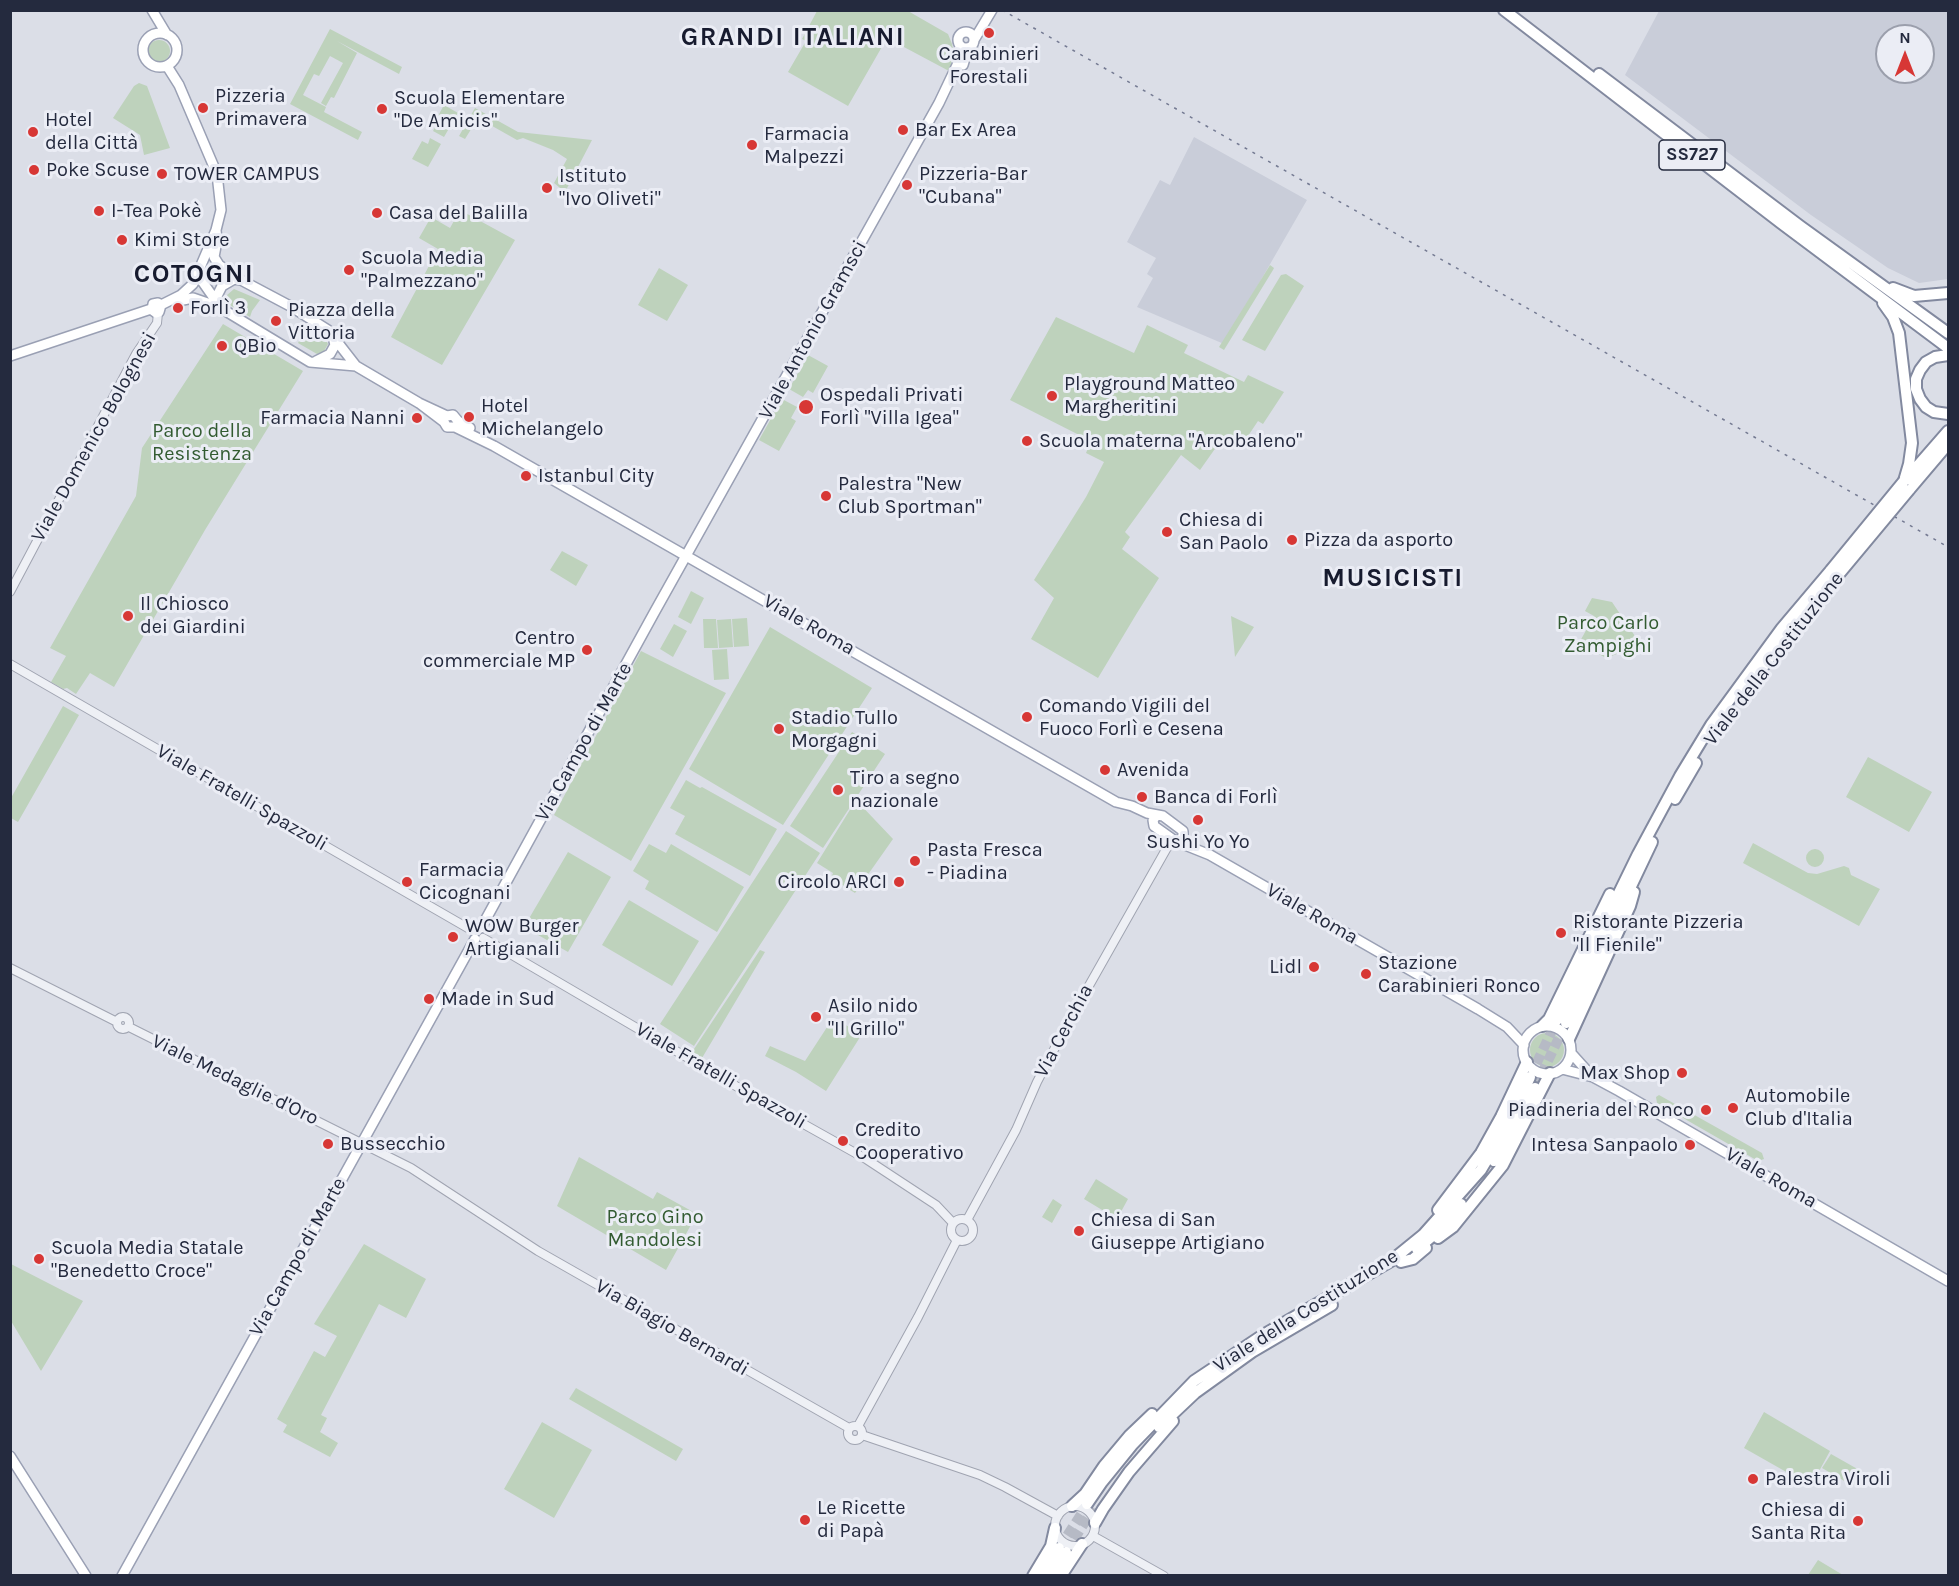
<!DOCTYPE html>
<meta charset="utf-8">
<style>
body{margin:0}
#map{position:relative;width:1959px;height:1586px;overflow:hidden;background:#dbdee7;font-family:Karla,sans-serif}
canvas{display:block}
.frame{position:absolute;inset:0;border:12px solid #242a3e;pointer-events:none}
.north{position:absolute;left:1875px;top:24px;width:60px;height:60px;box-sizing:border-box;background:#ebedf5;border:2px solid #9b9fac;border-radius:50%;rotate:0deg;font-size:16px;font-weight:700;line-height:24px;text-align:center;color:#242a3e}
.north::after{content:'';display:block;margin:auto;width:21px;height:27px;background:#d73735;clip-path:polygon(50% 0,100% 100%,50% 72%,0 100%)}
</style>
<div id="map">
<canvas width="1959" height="1586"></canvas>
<div class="frame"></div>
<div class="north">N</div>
</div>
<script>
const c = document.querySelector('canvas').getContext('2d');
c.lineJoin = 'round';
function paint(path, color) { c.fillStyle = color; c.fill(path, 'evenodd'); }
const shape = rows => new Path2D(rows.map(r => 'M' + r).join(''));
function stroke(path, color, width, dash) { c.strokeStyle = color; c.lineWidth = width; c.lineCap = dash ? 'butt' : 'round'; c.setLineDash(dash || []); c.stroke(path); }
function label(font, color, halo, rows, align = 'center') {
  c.font = font + ' Karla,sans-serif'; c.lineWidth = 6; c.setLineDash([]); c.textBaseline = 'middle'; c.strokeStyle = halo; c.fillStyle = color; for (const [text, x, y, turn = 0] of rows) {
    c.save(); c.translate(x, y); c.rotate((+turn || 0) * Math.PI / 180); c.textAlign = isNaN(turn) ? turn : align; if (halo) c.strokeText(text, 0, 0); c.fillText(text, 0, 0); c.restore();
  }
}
const built = shape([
 [1659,11,1948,11,1948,279,1919,283,1888,268,1811,215,1625,75],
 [1887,36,1923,36,1923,72,1887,72],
 [1194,137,1307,200,1224,344,1137,307,1153,278,1147,274,1156,258,1127,242,1160,180,1170,185]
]);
const green = shape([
 [817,11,908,11,948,34,952,44,954,54,949,71,887,38,848,106,788,72,806,41,802,39],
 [330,29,402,67,399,74,337,41,357,53,334,98,331,97,326,106,321,103,343,63,330,56,319,76,314,74,303,95,326,107,324,112,362,132,358,140,290,104],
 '148 51a11 11 0 1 1 22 0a11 11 0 1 1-22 0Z',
 [139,83,147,86,170,148,144,155,140,135,113,118,134,86],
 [444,105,458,113,444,137,433,131,436,126,441,128,445,121,438,116],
 [475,108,518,132,592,140,565,192,554,183,567,159,553,150,523,138,517,140,478,118,465,139,459,136],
 [430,138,441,144,428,167,412,159,422,141,428,144],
 [460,210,515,240,442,365,391,337,438,249,419,238,431,217,450,228],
 [1270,265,1274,268,1273,270,1224,350,1219,347],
 [659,268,688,285,667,321,638,305],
 [1286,274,1304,286,1265,351,1242,340,1281,275],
 [234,289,260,300,252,311,250,317,228,304,227,295],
 [1056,317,1134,353,1147,325,1188,345,1184,353,1188,355,1244,382,1248,375,1284,392,1263,424,1258,421,1240,448,1224,436,1200,470,1181,455,1125,532,1130,537,1122,549,1159,578,1137,613,1098,678,1031,639,1054,598,1034,580,1086,497,1104,462,1086,453,1091,441,1010,400],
 [223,324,303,371,205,530,114,687,90,673,76,694,67,688,63,689,51,682,66,656,50,648,136,496,142,448],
 [307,327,325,338,328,344,323,353,317,354,298,343],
 [808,355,828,366,813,393,808,390,803,397,789,389],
 [782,399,797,407,791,418,796,421,779,451,759,440],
 [562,551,588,565,576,586,550,570],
 [691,591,704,598,691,624,678,617],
 [1592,598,1612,602,1641,645,1606,658,1579,643,1594,616,1585,611],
 [1231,616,1254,627,1235,657],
 [747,618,749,646,734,647,732,619],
 [703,619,716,619,718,648,704,648],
 [731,619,733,647,719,648,717,620],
 [674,624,687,631,673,657,660,649],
 [770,627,872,688,783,825,689,769],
 [727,649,729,679,714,680,712,650],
 [641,651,726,693,631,861,554,815],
 [63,706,79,715,18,822,11,818,11,798],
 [852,732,885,754,823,848,790,826],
 [1868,757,1932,792,1909,832,1846,797],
 [686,780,700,788,702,787,777,829,750,876,675,834,685,816,670,808],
 [856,800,893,839,855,893,831,878,833,873,817,863],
 [786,831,820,853,694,1046,660,1024],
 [1753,843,1808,873,1817,874,1844,866,1849,868,1851,875,1880,889,1859,926,1743,863],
 [649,844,666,853,671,844,744,887,717,932,645,889,649,881,633,871],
 '1806 858a9 9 0 1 1 18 0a9 9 0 1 1-18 0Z',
 [568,852,611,877,568,952,524,927],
 [629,900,699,941,672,986,602,945],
 [760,950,765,952,702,1058,692,1052],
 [833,1018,862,1034,826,1091,796,1072,765,1056,770,1046,805,1061],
 '1530 1050a17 17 0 1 1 34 0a17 17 0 1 1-34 0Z',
 [1659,1095,1762,1153,1764,1159,1758,1161,1657,1103,1656,1097],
 [579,1157,653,1199,657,1192,697,1214,666,1270,557,1206],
 [1096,1179,1128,1199,1117,1219,1084,1199],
 [1053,1199,1062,1205,1052,1223,1042,1217],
 [364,1244,426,1279,406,1318,379,1304,321,1415,327,1418,320,1432,338,1443,330,1457,283,1432,287,1425,277,1419,314,1351,325,1357,337,1336,314,1324],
 [11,1264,83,1301,41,1371,11,1321],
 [576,1388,683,1449,676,1461,569,1399],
 [1764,1412,1830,1451,1811,1486,1744,1448],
 [542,1422,592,1450,554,1518,504,1489],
 [1831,1454,1861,1471,1853,1486,1822,1468],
 [1818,1560,1843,1575,1808,1575]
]);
const highwayTunnel = shape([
 [1530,1077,1557,1020],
 [1535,1088,1566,1023],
 [1059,1548,1086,1507],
 [1066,1552,1094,1508]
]);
const minor = shape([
 [10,592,136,354,157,323,158,313],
 [10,664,473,931],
 [483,938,741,1089,866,1159,936,1205,953,1223],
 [10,968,117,1022],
 '117 1023a6 6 0 1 1 12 0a6 6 0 1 1-12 0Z',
 [129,1027,411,1168,538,1251,849,1428],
 '951 1230a11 11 0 1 1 22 0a11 11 0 1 1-22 0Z',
 [967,1220,1016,1130,1037,1082,1069,1021,1168,846,1175,841],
 '848 1433a7 7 0 1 1 14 0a7 7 0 1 1-14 0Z',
 [858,1426,918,1317,957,1240],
 [862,1435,980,1475,1005,1487,1058,1516],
 '1055 1526a20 20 0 1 1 40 0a20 20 0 1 1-40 0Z',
 [1093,1536,1164,1576]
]);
const major = shape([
 [152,10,167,35],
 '958 40a8 8 0 1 1 16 0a8 8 0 1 1-16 0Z',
 '143 50a17 17 0 1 1 34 0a17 17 0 1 1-34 0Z',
 [974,40,992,10],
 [963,65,968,48],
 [216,230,217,241,214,257,219,265,241,280,290,306,328,330,356,366,419,403,447,416,453,415,458,421,470,428],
 [197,274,234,279],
 [197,274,216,301],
 [178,301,193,298,219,307,310,362,356,366],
 [161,305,159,312,156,313,152,310,153,304,158,303,161,305,181,295,193,284,216,230,221,210,217,174,179,85,167,66],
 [219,307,217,296,222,286,234,279,241,280],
 [10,356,151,309],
 [316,361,330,354,335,345,333,337],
 [419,403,444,422,447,427,455,427,494,446,1116,802,1132,806,1147,813,1163,816,1183,831,1183,836,1179,841],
 [1157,815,1153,820,1154,826,1175,841,1210,855,1478,1009,1507,1027,1524,1045],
 [481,928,654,613,939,103,958,63,960,45],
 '1523 1050a24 24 0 1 1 48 0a24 24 0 1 1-48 0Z',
 [1571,1053,1589,1073],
 [1562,1069,1593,1077,1619,1091,1948,1281],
 [10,1456,86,1576],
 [122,1576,475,939]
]);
const highway = shape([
 [1504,10,1781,223,1948,348],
 [1599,74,1800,226,1948,333],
 [1893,288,1914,296,1948,293],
 [1883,303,1893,317,1899,333,1912,443,1909,464,1904,481],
 [1948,355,1935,357,1926,362,1920,370,1916,379,1916,389,1920,399,1926,407,1934,412,1948,414],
 [1907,478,1948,431],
 [1909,490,1948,444],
 [1752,681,1789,633,1839,574],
 [1675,799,1696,763],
 [1557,1020,1638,854,1680,776,1711,725,1782,628,1831,570],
 [1566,1023,1652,842],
 [1542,1026,1549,1019,1610,894],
 [1569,1039,1630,906,1634,892],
 [1494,1161,1508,1140,1535,1088],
 [1438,1210,1481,1153,1501,1117,1527,1062],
 [1438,1238,1453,1227,1503,1165,1550,1073],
 [1417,1249,1435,1234,1461,1204],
 [1401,1262,1413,1259,1426,1248],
 [1159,1427,1195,1393,1252,1352,1332,1305],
 [1087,1504,1102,1482,1132,1445,1194,1381,1263,1335,1391,1261,1423,1235,1481,1170,1506,1128,1530,1077],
 [1072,1506,1085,1494,1104,1466,1130,1435,1152,1414],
 [1095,1523,1103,1509,1129,1472,1173,1421],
 [1033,1576,1051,1546,1055,1528],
 [1043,1576,1059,1548],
 [1051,1576,1066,1552],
 [1061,1576,1082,1544]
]);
const rail = shape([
 [1002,10,1948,547]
]);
const highwayBridge = shape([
 [1831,570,1904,481],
 [1839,574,1909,490]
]);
const markers = [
 [989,33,6,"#d73735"],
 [203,108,6,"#d73735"],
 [382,109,6,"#d73735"],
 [903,130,6,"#d73735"],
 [33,132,6,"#d73735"],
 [752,145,6,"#d73735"],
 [34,170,6,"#d73735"],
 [162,174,6,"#d73735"],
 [907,185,6,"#d73735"],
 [547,188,6,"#d73735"],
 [99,211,6,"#d73735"],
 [377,213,6,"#d73735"],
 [122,240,6,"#d73735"],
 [349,270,6,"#d73735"],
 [178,308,6,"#d73735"],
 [276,321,6,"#d73735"],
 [222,346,6,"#d73735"],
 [1052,396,6,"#d73735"],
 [806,407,8,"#d73735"],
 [469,417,6,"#d73735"],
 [417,418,6,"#d73735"],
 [1027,441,6,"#d73735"],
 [526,476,6,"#d73735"],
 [826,496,6,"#d73735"],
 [1167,532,6,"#d73735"],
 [1292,540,6,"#d73735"],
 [128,616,6,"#d73735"],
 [587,650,6,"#d73735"],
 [1027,717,6,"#d73735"],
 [779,729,6,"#d73735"],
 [1105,770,6,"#d73735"],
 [838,790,6,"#d73735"],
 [1142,797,6,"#d73735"],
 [1198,820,6,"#d73735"],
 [915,861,6,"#d73735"],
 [407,882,6,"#d73735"],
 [899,882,6,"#d73735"],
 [1561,933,6,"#d73735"],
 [453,937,6,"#d73735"],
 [1314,967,6,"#d73735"],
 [1366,974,6,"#d73735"],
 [429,999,6,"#d73735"],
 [816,1017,6,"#d73735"],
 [1682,1073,6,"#d73735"],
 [1733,1108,6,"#d73735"],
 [1706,1110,6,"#d73735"],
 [843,1141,6,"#d73735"],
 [328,1144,6,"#d73735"],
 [1690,1145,6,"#d73735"],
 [1079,1231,6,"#d73735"],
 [39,1259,6,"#d73735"],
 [1753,1479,6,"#d73735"],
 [805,1520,6,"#d73735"],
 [1858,1521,6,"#d73735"]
];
const shields = [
 [1692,155,66]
];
const shieldNames = [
 ["SS727",1692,155]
];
const poiNames = [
 ["Carabinieri",989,54,"center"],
 ["Forestali",989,77,"center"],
 ["Pizzeria",215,96],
 ["Primavera",215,119],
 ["Scuola Elementare",394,98],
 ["\"De Amicis\"",394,121],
 ["Hotel",45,120],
 ["della Città",45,143],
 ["Bar Ex Area",915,130],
 ["Farmacia",764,134],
 ["Malpezzi",764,157],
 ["Poke Scuse",46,170],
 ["TOWER CAMPUS",174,174],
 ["Pizzeria-Bar",919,174],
 ["\"Cubana\"",919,197],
 ["Istituto",559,176],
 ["\"Ivo Oliveti\"",559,199],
 ["I-Tea Pokè",111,211],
 ["Casa del Balilla",389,213],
 ["Kimi Store",134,240],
 ["Scuola Media",361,258],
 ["\"Palmezzano\"",361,281],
 ["Forlì 3",190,308],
 ["Piazza della",288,310],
 ["Vittoria",288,333],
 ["QBio",234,346],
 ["Playground Matteo",1064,384],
 ["Margheritini",1064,407],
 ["Ospedali Privati",820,395],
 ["Forlì \"Villa Igea\"",820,418],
 ["Hotel",481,406],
 ["Michelangelo",481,429],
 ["Farmacia Nanni",405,418,"right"],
 ["Scuola materna \"Arcobaleno\"",1039,441],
 ["Istanbul City",538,476],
 ["Palestra \"New",838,484],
 ["Club Sportman\"",838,507],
 ["Chiesa di",1179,520],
 ["San Paolo",1179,543],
 ["Pizza da asporto",1304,540],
 ["Il Chiosco",140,604],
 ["dei Giardini",140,627],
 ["Centro",575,638,"right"],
 ["commerciale MP",575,661,"right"],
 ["Comando Vigili del",1039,706],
 ["Fuoco Forlì e Cesena",1039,729],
 ["Stadio Tullo",791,718],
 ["Morgagni",791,741],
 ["Avenida",1117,770],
 ["Tiro a segno",850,778],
 ["nazionale",850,801],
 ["Banca di Forlì",1154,797],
 ["Sushi Yo Yo",1198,842,"center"],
 ["Pasta Fresca",927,850],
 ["- Piadina",927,873],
 ["Farmacia",419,870],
 ["Cicognani",419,893],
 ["Circolo ARCI",887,882,"right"],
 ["Ristorante Pizzeria",1573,922],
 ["\"Il Fienile\"",1573,945],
 ["WOW Burger",465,926],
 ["Artigianali",465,949],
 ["Stazione",1378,963],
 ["Carabinieri Ronco",1378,986],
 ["Lidl",1302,967,"right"],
 ["Made in Sud",441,999],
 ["Asilo nido",828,1006],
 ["\"Il Grillo\"",828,1029],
 ["Max Shop",1670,1073,"right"],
 ["Automobile",1745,1096],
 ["Club d'Italia",1745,1119],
 ["Piadineria del Ronco",1694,1110,"right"],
 ["Credito",855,1130],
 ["Cooperativo",855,1153],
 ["Bussecchio",340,1144],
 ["Intesa Sanpaolo",1678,1145,"right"],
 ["Chiesa di San",1091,1220],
 ["Giuseppe Artigiano",1091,1243],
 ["Scuola Media Statale",51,1248],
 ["\"Benedetto Croce\"",51,1271],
 ["Palestra Viroli",1765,1479],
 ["Le Ricette",817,1508],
 ["di Papà",817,1531],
 ["Chiesa di",1846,1510,"right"],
 ["Santa Rita",1846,1533,"right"]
];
const streetNames = [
 ["Viale Antonio Gramsci",813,330,-61],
 ["Viale Domenico Bolognesi",94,437,-61],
 ["Viale Roma",809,625,30],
 ["Viale della Costituzione",1774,659,-52],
 ["Via Campo di Marte",584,742,-61],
 ["Viale Fratelli Spazzoli",242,798,30],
 ["Viale Roma",1312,914,30],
 ["Via Cerchia",1064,1031,-62],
 ["Viale Fratelli Spazzoli",721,1076,30],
 ["Viale Medaglie d'Oro",235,1080,26],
 ["Viale Roma",1771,1178,30],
 ["Via Campo di Marte",298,1257,-61],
 ["Viale della Costituzione",1306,1311,-32],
 ["Via Biagio Bernardi",672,1328,30]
];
const parkNames = [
 ["Parco della",202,431],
 ["Resistenza",202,454],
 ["Parco Carlo",1608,623],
 ["Zampighi",1608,646],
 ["Parco Gino",655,1217],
 ["Mandolesi",655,1240]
];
const districtNames = [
 ["GRANDI ITALIANI",793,38],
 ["COTOGNI",194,275],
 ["MUSICISTI",1393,579]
];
paint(built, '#c9cdd9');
paint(green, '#bed2bc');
stroke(highwayTunnel, '#b6bac5', 10, [10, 5]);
stroke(minor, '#a0a4b1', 10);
stroke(major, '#9aa0b4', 12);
stroke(highway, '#82899f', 14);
stroke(minor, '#eef0f5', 8);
stroke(major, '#fff', 9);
stroke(highway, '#fff', 10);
stroke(rail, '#747a92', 1.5, [3, 6]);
stroke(highwayBridge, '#82899f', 14, []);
stroke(highwayBridge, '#fff', 10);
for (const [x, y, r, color] of markers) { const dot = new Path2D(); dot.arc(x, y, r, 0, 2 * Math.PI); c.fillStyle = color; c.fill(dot); stroke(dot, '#ebedf5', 2); }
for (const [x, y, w] of shields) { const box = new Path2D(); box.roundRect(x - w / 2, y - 15, w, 30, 4.5); c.fillStyle = '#ebedf5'; c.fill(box); stroke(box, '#242a3e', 1.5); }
label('bold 18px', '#242a3e', null, shieldNames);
label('20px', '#242a3e', '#ebedf5', poiNames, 'left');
label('20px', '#242a3e', '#ebedf5', streetNames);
label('20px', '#325b31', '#ebedf5', parkNames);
c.letterSpacing = '1.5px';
label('bold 26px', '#171b2f', '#ebedf5', districtNames);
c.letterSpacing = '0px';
</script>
